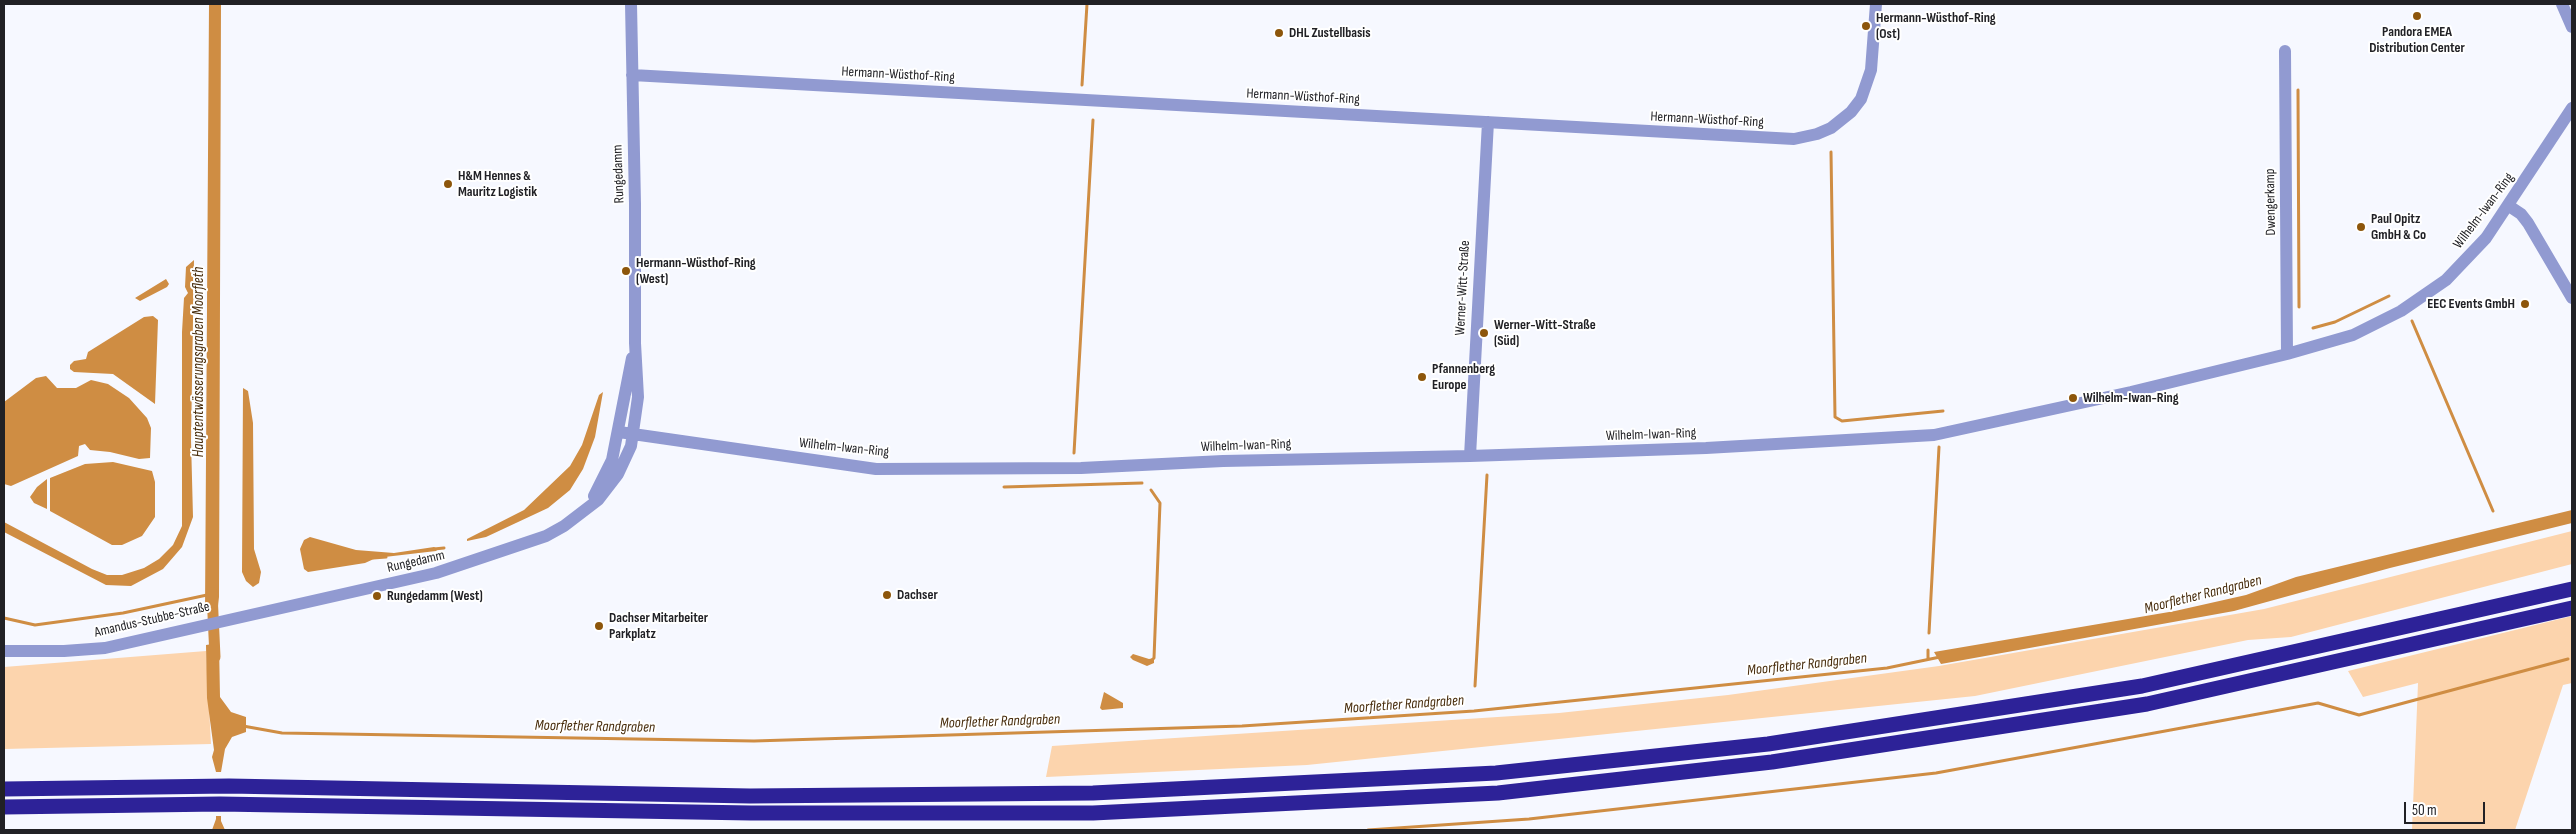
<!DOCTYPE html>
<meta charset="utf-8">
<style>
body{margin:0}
#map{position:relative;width:2576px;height:834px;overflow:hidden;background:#f6f8ff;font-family:"Sofia Sans Condensed",sans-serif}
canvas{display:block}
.frame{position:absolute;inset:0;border:5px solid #212125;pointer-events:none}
.scale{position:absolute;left:2404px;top:802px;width:81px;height:22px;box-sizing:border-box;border:2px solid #212125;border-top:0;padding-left:6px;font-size:15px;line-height:18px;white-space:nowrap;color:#212125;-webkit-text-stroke:4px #fff;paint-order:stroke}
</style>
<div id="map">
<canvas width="2576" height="834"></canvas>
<div class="frame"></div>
<div class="scale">50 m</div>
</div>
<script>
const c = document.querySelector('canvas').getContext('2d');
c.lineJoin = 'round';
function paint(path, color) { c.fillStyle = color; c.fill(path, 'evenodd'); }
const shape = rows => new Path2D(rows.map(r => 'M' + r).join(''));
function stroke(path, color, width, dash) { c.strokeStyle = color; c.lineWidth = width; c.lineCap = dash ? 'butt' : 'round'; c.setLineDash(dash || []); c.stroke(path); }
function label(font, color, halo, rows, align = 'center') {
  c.font = font + ' "Sofia Sans Condensed",sans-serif'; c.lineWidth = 4; c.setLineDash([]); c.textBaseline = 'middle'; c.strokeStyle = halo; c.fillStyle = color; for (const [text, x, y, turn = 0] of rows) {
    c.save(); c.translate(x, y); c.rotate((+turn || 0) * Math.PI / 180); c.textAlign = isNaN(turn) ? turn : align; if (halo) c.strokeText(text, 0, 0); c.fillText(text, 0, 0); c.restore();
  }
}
const green = shape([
 [2572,531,2572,564,2291,637,2248,640,1975,696,1307,765,1046,777,1052,746,1559,713,1728,695,1939,666,2264,609],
 [2572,616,2572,683,2563,685,2515,830,2412,830,2418,683,2363,697,2348,671],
 [206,651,211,744,4,749,4,667]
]);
const water = shape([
 [209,4,221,4,219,597,218,606,205,609],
 [194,260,191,440,193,517,182,547,163,569,131,586,106,585,4,532,4,522,92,569,107,575,122,575,144,568,159,559,173,545,182,526,182,332,184,298,188,293,185,287,186,267],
 [166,279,169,284,167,287,140,301,135,298],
 [153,316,158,320,155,404,113,374,74,372,70,369,70,365,74,361,86,359,88,352,144,317],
 [46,376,57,388,76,388,91,380,108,384,129,398,147,418,151,428,150,458,139,459,110,452,90,450,85,444,79,446,78,456,11,486,4,484,4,402,36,378],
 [243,388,248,391,253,423,254,549,261,572,259,583,253,587,246,581,242,572],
 [603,392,595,437,583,469,570,490,548,508,486,537,467,541,467,539,524,510,570,466,582,445,599,395],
 [113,462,152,471,155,482,155,517,142,536,122,545,112,545,50,511,50,478,85,464],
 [47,479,47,509,34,503,30,497,37,487],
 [2572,510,2572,523,2390,568,2234,611,1941,664,1934,652,2175,611,2246,595,2296,577],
 [310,537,356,550,394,553,434,547,438,549,436,551,376,558,365,563,308,572,304,569,300,549,304,540],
 [219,643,220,697,231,712,246,717,246,732,232,737,225,749,221,772,221,821,225,830,212,830,216,819,216,772,212,757,214,750,207,698,206,645],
 [1133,654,1149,659,1154,658,1154,663,1147,666,1133,660,1130,657],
 [1104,692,1123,703,1123,708,1102,710,1100,708]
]);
const pier = shape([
 [214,772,224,772,224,816,214,816]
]);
const stream = shape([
 [1082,85,1087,4],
 [2298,90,2299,307],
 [1831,152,1835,417,1842,421,1943,411],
 [2412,321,2493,511],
 [2313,328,2335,322,2389,296],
 [1074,453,1093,120],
 [1004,487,1142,483],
 [1151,490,1160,503,1154,658,1152,660],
 [434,549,444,548],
 [373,558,386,557],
 [4,618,35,625,123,613,207,595],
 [1929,633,1939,447],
 [1928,659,1928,650],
 [1475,686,1487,475],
 [243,726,282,733,754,741,1242,726,1474,711,1887,668,1940,657],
 [1368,830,1529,819,1936,773,2318,703,2359,715,2568,659]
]);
const canal = shape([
 [212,593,215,657]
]);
const minor = shape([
 [2562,4,2572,27],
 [2285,51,2287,354],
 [632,75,1794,139,1817,134,1831,128,1851,112,1861,99,1871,70,1876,4],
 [2509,206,2521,214,2528,223,2572,298],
 [619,432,876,469,1081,468,1223,461,1470,456,1706,448,1934,435,2131,392,2287,354,2353,335,2401,311,2446,280,2486,238,2572,108],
 [1470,456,1488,122],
 [594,496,612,460,632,358],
 [4,651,64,651,105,648,436,573,546,536,564,526,598,500,618,474,631,446,638,397,635,343,635,204,631,4]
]);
const highway = shape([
 [4,789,229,786,750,796,1093,793,1496,773,1768,744,2142,686,2572,589],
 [4,807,220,804,751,813,1093,813,1498,793,1772,762,2147,704,2572,608]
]);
const markers = [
 [2417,16,5,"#8d560b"],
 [1866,26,5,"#8d560b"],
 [1279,33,5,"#8d560b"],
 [448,184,5,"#8d560b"],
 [2361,227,5,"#8d560b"],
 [626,271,5,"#8d560b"],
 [2525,304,5,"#8d560b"],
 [1484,333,5,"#8d560b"],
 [1422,377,5,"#8d560b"],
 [2073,398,5,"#8d560b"],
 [887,595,5,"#8d560b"],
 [377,596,5,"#8d560b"],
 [599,626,5,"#8d560b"]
];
const poiNames = [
 ["Hermann-Wüsthof-Ring",1876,18],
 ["(Ost)",1876,34],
 ["Pandora EMEA",2417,32,"center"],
 ["Distribution Center",2417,48,"center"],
 ["DHL Zustellbasis",1289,33],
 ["H&M Hennes &",458,176],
 ["Mauritz Logistik",458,192],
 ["Paul Opitz",2371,219],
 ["GmbH & Co",2371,235],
 ["Hermann-Wüsthof-Ring",636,263],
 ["(West)",636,279],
 ["EEC Events GmbH",2515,304,"right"],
 ["Werner-Witt-Straße",1494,325],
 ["(Süd)",1494,341],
 ["Pfannenberg",1432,369],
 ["Europe",1432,385],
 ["Wilhelm-Iwan-Ring",2083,398],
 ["Dachser",897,595],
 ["Rungedamm (West)",387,596],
 ["Dachser Mitarbeiter",609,618],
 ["Parkplatz",609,634]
];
const streetNames = [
 ["Hermann-Wüsthof-Ring",898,75,3],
 ["Hermann-Wüsthof-Ring",1303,97,3],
 ["Hermann-Wüsthof-Ring",1707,120,3],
 ["Rungedamm",619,174,-92],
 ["Dwengerkamp",2271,202,-91],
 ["Wilhelm-Iwan-Ring",2484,211,-53],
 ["Werner-Witt-Straße",1463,288,-87],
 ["Wilhelm-Iwan-Ring",1651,435,-2],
 ["Wilhelm-Iwan-Ring",1246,446,-2],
 ["Wilhelm-Iwan-Ring",844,448,6],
 ["Rungedamm",416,562,-13],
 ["Amandus-Stubbe-Straße",152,620,-13]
];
const waterNames = [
 ["Hauptentwässerungsgraben Moorfleth",199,362,-90],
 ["Moorflether Randgraben",2203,595,-14],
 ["Moorflether Randgraben",1807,665,-6],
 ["Moorflether Randgraben",1404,705,-4],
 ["Moorflether Randgraben",1000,722,-2],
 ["Moorflether Randgraben",595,727,1]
];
paint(green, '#fcd4ad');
paint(water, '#cf8d43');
paint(pier, '#f6f8ff');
stroke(stream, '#cf8d43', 3);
stroke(canal, '#cf8d43', 11);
stroke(minor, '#919ad1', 12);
stroke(highway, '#2d2298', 15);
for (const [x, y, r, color] of markers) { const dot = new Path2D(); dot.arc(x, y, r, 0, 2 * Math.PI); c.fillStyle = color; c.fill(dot); stroke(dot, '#fff', 2); }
label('bold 14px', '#212125', '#fff', poiNames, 'left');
label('14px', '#212125', '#fff', streetNames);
label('italic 15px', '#472c0c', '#fff', waterNames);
</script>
